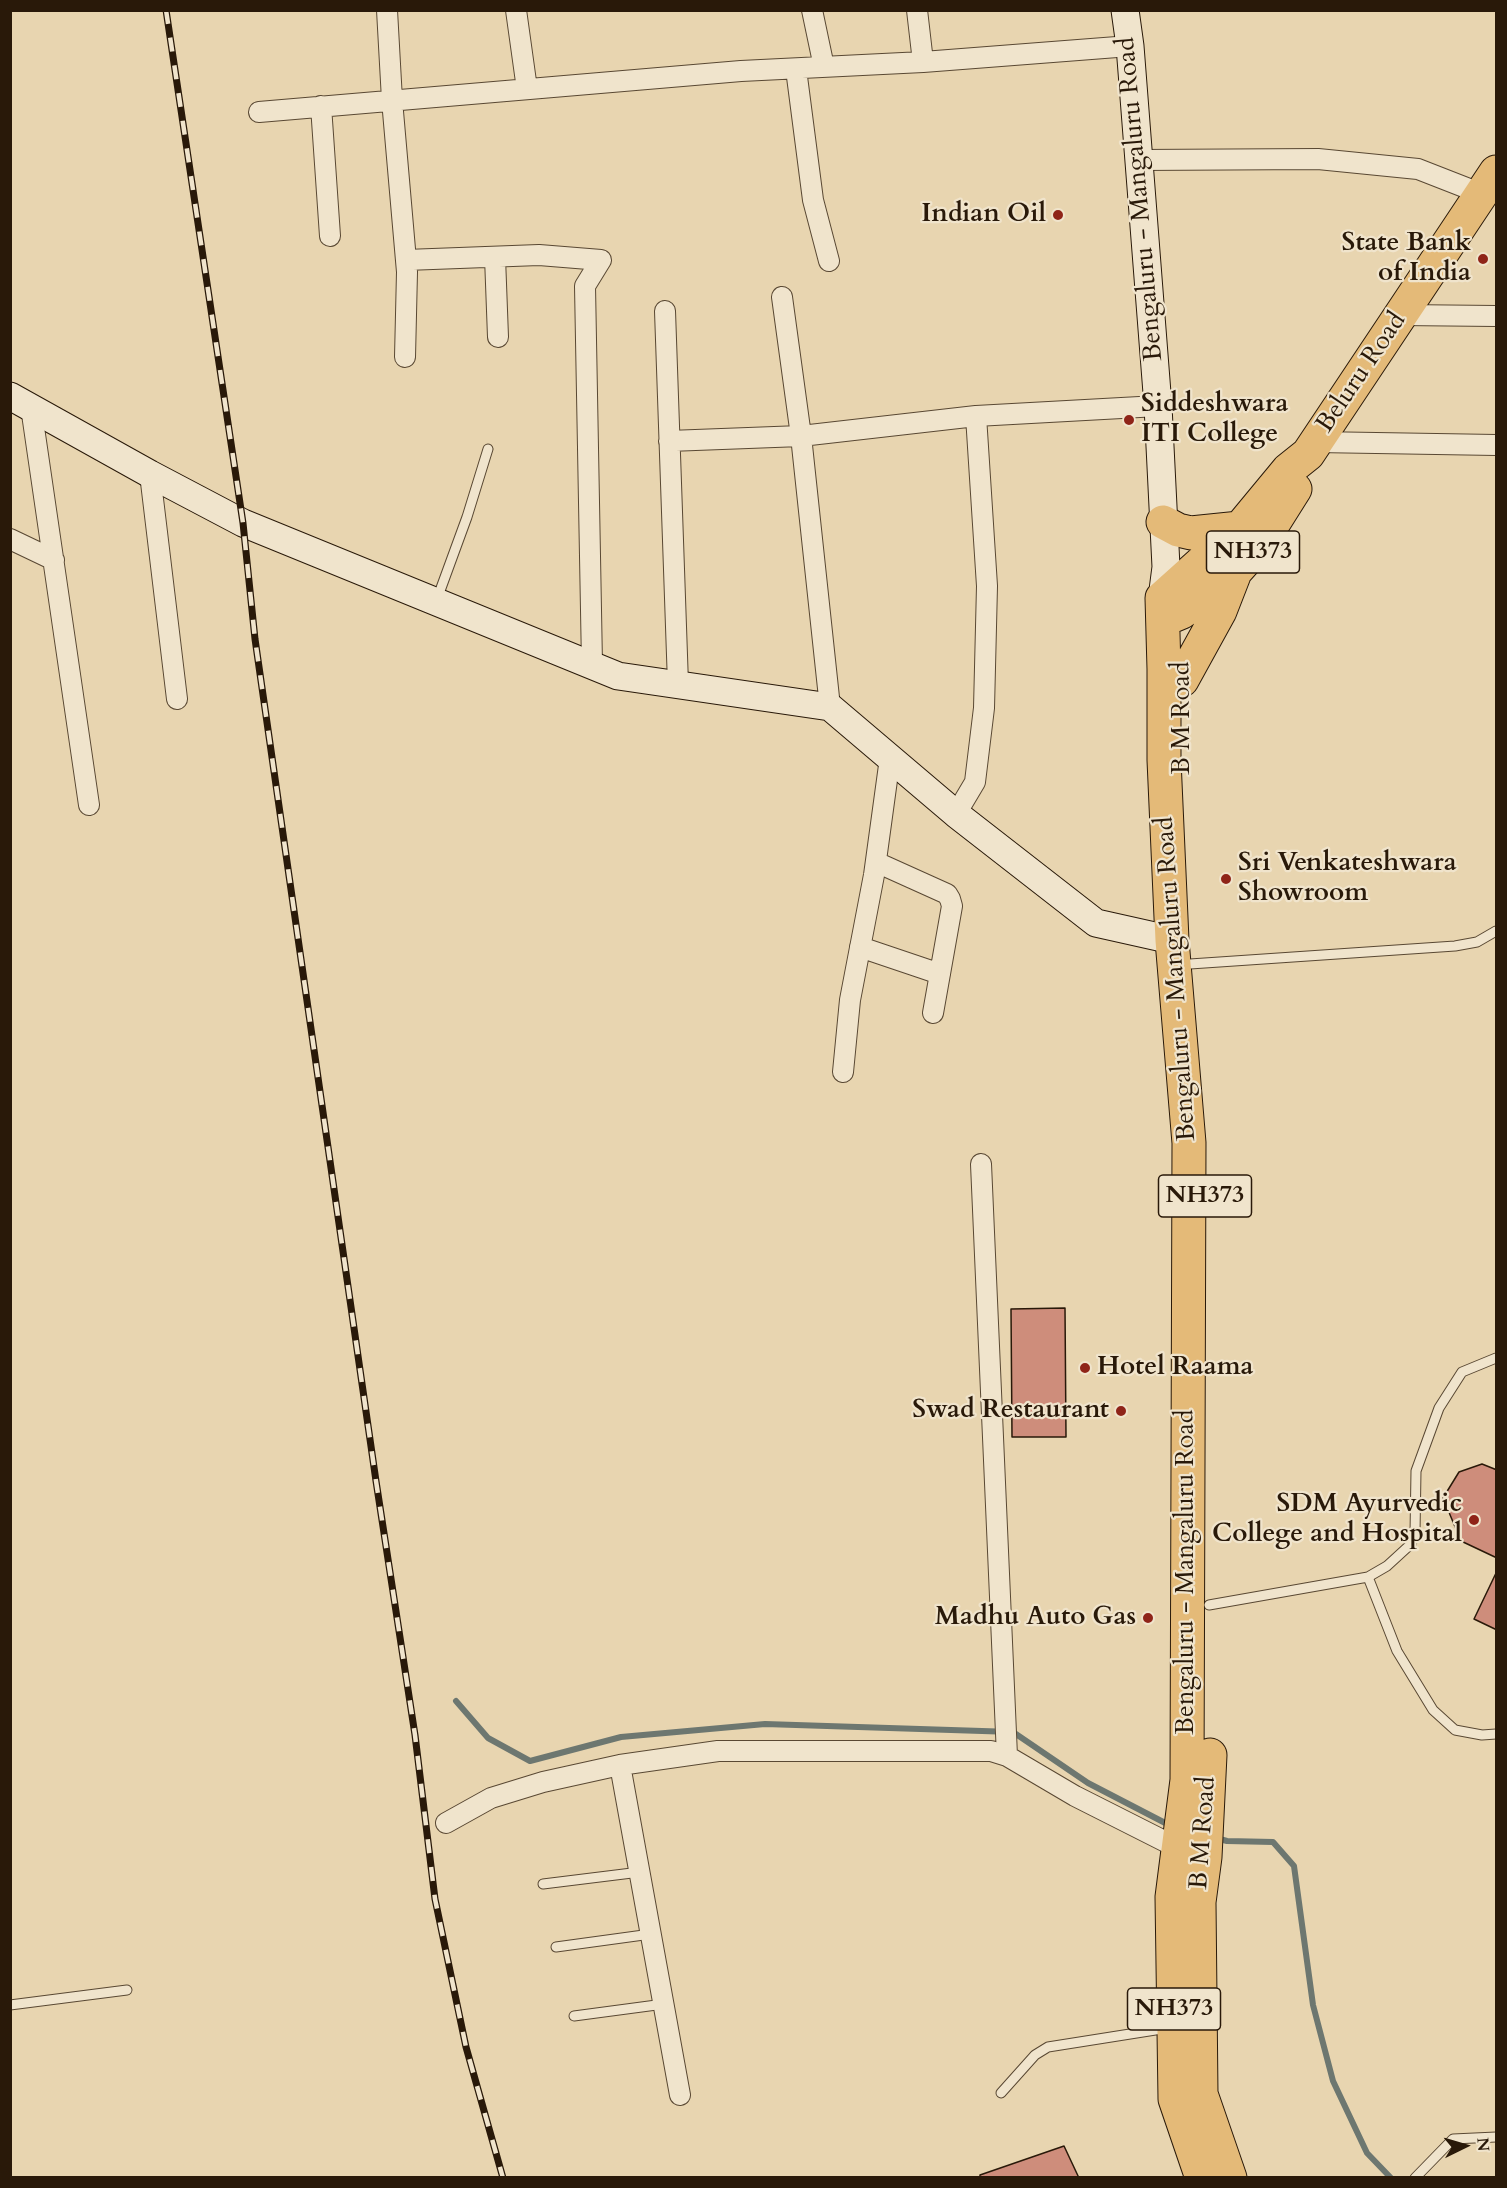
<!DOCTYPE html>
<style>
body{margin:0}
#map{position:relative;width:1507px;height:2188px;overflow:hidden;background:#e8d5b0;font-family:Cardo,serif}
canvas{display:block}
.frame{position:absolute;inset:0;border:12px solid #291909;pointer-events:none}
.north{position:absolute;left:1435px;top:2116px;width:60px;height:60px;-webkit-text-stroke:4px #f0e4cc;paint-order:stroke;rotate:85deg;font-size:16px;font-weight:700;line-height:24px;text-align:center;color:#291909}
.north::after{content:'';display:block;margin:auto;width:21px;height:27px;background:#291909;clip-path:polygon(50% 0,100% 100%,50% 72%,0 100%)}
</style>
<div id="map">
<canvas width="1507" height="2188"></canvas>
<div class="frame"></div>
<div class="north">N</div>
</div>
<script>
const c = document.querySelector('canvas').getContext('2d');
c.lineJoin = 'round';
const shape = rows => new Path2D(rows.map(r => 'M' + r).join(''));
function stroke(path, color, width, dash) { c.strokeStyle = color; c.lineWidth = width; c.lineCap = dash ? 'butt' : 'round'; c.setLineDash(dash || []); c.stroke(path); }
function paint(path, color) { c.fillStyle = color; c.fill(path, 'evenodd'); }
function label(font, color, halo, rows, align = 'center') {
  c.font = font + ' Cardo,serif'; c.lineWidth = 4.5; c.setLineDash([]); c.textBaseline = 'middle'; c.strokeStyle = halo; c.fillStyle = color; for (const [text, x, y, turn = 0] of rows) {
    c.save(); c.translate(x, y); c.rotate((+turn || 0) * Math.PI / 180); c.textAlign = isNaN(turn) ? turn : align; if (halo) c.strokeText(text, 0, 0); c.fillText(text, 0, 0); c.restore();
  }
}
const stream = shape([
 [456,1701,488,1738,530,1761,621,1737,765,1724,1013,1732,1088,1783,1171,1826],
 [1216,1838,1227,1841,1273,1842,1294,1866,1313,2005,1333,2081,1367,2153,1391,2178]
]);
const building = shape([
 [1065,1308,1066,1437,1012,1437,1011,1309,1065,1308],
 [1482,1464,1497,1470,1497,1558,1461,1541,1443,1498,1459,1472,1482,1464],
 [1497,1571,1497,1630,1474,1619,1497,1571],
 [1064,2146,1079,2178,980,2178,980,2175,1064,2146]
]);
const lane = shape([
 [437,599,467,517,488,449],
 [1190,964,1455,946,1477,942,1496,931],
 [1368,1577,1397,1651,1433,1710,1455,1730,1482,1735,1496,1734],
 [1209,1605,1368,1577,1387,1566,1411,1544,1415,1533,1416,1471,1439,1408,1462,1372,1496,1358],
 [543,1884,640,1872],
 [556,1947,651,1934],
 [10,2005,127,1990],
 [574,2016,664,2004],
 [1001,2093,1035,2055,1048,2047,1168,2028],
 [1415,2178,1453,2139,1496,2137]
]);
const street = shape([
 [387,10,392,100,407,272,405,357],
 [516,10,527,89],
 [812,10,824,67],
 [917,10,923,62],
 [796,69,813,200,829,261],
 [321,106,330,236],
 [259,112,741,71,923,62,1130,46],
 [1139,160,1318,159,1418,169,1482,194],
 [495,257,498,337],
 [406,260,539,255,601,260,585,286,592,664],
 [665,311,678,684],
 [1400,315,1496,316],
 [31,407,89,805],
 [669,441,801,436,782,297],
 [1316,442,1496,445],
 [150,474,177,699],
 [10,539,54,560],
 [830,707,801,436,976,416],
 [956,814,975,782,984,708,987,586,976,416,1158,406],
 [876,862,947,894,950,899,952,906,933,1013],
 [860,947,940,974],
 [843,1072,850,1000,874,875,890,758],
 [981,1164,1007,1756],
 [620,1765,680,2095],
 [446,1823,491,1798,543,1782,620,1765,718,1751,991,1751,1007,1756,1075,1796,1178,1848]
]);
const secondary = shape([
 [1125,10,1130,46,1158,406,1166,567,1162,598],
 [10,396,150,474,243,523,618,676,830,707,956,814,1096,923,1172,940]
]);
const highway = shape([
 [1163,522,1178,530,1191,533,1240,528],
 [1163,620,1182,612,1205,596,1234,573,1261,543,1295,489],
 [1182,680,1220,611,1234,575],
 [1210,1755,1205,1857,1199,1902,1201,2094,1230,2178],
 [1202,2178,1175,2099,1172,1897,1187,1780,1189,1143,1172,940,1164,760,1164,669,1162,598,1240,528,1288,470,1308,454,1496,172]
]);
const rail = shape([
 [166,10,243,523,255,639,376,1481,415,1735,435,1899,466,2047,503,2178]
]);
const markers = [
 [1058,215,6,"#8f2418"],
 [1483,259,6,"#8f2418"],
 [1129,420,6,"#8f2418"],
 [1226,879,6,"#8f2418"],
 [1085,1368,6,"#8f2418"],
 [1121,1411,6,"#8f2418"],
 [1474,1520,6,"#8f2418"],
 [1148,1618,6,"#8f2418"]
];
const shields = [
 [1253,552,93],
 [1205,1196,93],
 [1174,2009,93]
];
const shieldNames = [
 ["NH373",1253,552],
 ["NH373",1205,1196],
 ["NH373",1174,2009]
];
const streetNames = [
 ["Bengaluru - Mangaluru Road",1141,199,-95],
 ["Beluru Road",1362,373,-56],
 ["B M Road",1183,718,-90],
 ["Bengaluru - Mangaluru Road",1177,979,-94],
 ["Bengaluru - Mangaluru Road",1187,1572,-90],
 ["B M Road",1204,1833,-86]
];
const poiNames = [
 ["Indian Oil",1046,215],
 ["State Bank",1471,244],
 ["of India",1471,274],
 ["Siddeshwara",1141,405,"left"],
 ["ITI College",1141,435,"left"],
 ["Sri Venkateshwara",1238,864,"left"],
 ["Showroom",1238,894,"left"],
 ["Hotel Raama",1097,1368,"left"],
 ["Swad Restaurant",1109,1411],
 ["SDM Ayurvedic",1462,1505],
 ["College and Hospital",1462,1535],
 ["Madhu Auto Gas",1136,1618]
];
stroke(stream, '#6d7770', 6);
paint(building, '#ce8d7b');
stroke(building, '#291909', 1.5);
stroke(lane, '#594833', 11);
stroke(street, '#594833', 22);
stroke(secondary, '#291909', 29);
stroke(highway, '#291909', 35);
stroke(lane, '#f0e4cc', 9);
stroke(street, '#f0e4cc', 20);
stroke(secondary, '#f0e4cc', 27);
stroke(highway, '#e4ba78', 33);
stroke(rail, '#291909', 7);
stroke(rail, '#f0e4cc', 4.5, [14]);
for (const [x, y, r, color] of markers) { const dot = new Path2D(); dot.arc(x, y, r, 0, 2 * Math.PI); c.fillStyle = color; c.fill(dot); stroke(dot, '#f0e4cc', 2); }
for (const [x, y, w] of shields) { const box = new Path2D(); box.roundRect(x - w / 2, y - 21, w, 42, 4.5); c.fillStyle = '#f0e4cc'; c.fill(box); stroke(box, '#291909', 1.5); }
label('bold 24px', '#291909', null, shieldNames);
label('26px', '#291909', '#f0e4cc', streetNames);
label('bold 26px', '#291909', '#f0e4cc', poiNames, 'right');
</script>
